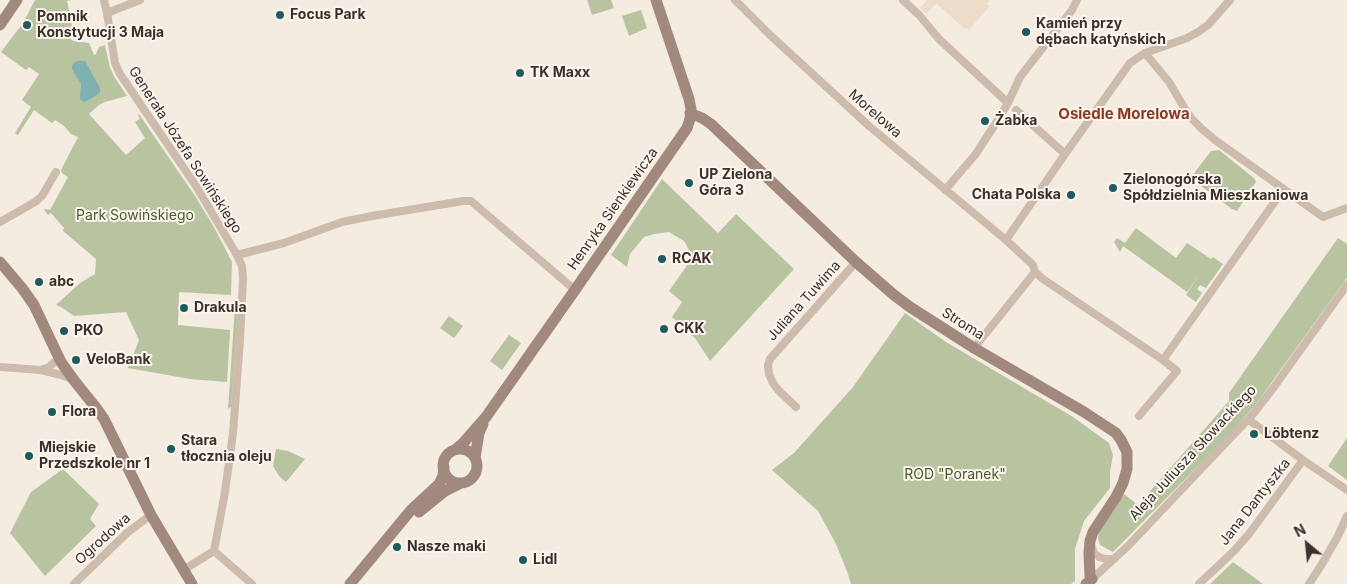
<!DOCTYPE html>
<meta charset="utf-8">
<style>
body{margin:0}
#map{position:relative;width:1347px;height:584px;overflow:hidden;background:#f4ebe1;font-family:Inter,sans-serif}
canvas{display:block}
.north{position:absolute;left:1282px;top:519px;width:50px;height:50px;-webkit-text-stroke:4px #fbf5ee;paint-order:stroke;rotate:332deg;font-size:14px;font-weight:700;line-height:20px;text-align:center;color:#3b302b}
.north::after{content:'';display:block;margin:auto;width:18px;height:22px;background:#3b302b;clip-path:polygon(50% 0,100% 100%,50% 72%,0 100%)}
</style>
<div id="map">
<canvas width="1347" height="584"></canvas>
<div class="north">N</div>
</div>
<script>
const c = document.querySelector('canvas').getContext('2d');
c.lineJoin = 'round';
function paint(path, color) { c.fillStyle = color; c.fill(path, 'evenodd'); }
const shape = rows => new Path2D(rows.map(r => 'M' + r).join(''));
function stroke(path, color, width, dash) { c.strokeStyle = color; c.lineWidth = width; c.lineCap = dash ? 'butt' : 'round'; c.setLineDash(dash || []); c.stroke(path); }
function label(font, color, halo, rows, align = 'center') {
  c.font = font + ' Inter,sans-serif'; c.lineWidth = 4; c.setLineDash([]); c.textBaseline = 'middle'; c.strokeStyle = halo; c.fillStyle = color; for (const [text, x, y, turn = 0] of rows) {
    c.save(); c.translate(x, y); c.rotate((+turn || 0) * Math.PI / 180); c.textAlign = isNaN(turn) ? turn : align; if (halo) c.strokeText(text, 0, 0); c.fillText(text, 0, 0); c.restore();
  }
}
const green = shape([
 [35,0,71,0,67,1,72,25,68,32,71,39,73,41,89,43,94,55,96,54,99,47,105,45,110,68,115,78,127,96,105,102,99,105,89,114,126,155,145,138,135,122,140,119,138,115,139,114,195,196,214,227,232,262,231,295,179,292,178,325,230,330,227,382,190,379,128,368,139,340,126,312,74,316,61,307,56,305,80,283,95,274,96,259,63,231,64,228,51,213,48,215,44,210,45,209,50,210,68,177,62,173,61,170,78,137,71,134,64,126,55,120,52,123,34,110,18,135,15,133,31,107,22,100,39,74,29,67,26,70,1,52,23,23],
 [587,0,611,0,614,8,592,15],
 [641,10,647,28,629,36,622,16],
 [1219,150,1255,179,1256,182,1237,211,1232,209,1193,180,1192,176,1211,151],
 [662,179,718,233,736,214,794,269,710,361,695,338,672,317,682,302,669,291,693,257,684,241,669,232,654,234,644,237,630,254,627,267,611,255],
 [1136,228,1176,258,1187,243,1211,259,1213,257,1223,264,1206,288,1200,285,1197,289,1202,293,1196,302,1186,295,1199,275,1187,292,1123,246,1120,252,1114,242,1117,238,1125,243],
 [1338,238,1347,244,1347,278,1256,404,1228,436,1113,552,1100,545,1098,538,1099,532,1124,494,1138,505,1229,401,1229,393],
 [235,306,238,306,237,331,231,407,228,409],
 [905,313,946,342,1073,417,1109,443,1113,455,1110,472,1110,488,1084,521,1075,549,1075,581,1071,584,851,584,848,574,836,544,818,511,772,470,794,453,853,387],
 [449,316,463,326,454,338,440,328],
 [509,335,521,343,502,370,490,361],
 [1347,438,1347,480,1328,466],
 [276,449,288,451,305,459,286,482,279,476,273,466],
 [63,469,99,504,90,519,96,526,45,576,10,533,31,492],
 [1233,562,1263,584,1210,584]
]);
const plaza = shape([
 [927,0,990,0,987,4,990,6,969,30,967,28,965,29,936,3,927,14,920,8]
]);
const water = shape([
 [78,61,85,61,100,88,100,92,97,95,84,102,80,99,81,84,72,69,72,66,75,62]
]);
const street = shape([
 [104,0,107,13,115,63,120,74,196,186,237,255,242,266,243,278,240,340,233,433,225,492,214,551],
 [735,0,769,34,869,126,1006,240],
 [903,0,919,15,939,39,1008,103],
 [107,13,140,0],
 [1145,53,1169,82,1185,109,1192,119,1202,129,1215,140,1323,217,1347,208],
 [1016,110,1065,154],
 [945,190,975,155,996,123,1008,103,1020,77,1072,10,1077,0],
 [0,222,35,202,42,196,56,172],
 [237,255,284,243,342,222,372,216,463,201,471,201,575,290],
 [1035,272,1043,279,1163,360,1177,371,1139,416],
 [974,348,1035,272,1033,265,1006,240,1065,154,1130,63,1145,53,1187,38,1198,32,1208,25,1230,0],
 [1163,360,1283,190],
 [0,367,41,370,61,375,72,379],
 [41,370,49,367,59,358],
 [796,407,778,390,773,383,769,374,768,365,770,359,856,262],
 [1303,460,1347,490],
 [1091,545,1094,553,1099,557,1106,559,1114,559],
 [183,570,214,551,252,584],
 [1092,579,1128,546,1254,413,1274,387,1347,285],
 [74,584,128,532,151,515],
 [1199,584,1234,551,1249,534,1303,460,1249,420],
 [1309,584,1322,564,1338,536,1347,516]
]);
const secondary = shape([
 [0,25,17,0],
 [690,113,702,118,711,124,856,262,894,295,910,307,974,348,1084,412,1116,433,1121,440,1127,452,1127,469,1123,483,1116,497,1093,532,1090,541,1089,553,1090,576,1092,579,1086,584],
 [0,262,22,288,34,305,61,362,73,379,97,409,104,419,151,515,192,584],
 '443 466a17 17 0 1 1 34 0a17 17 0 1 1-34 0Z',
 [455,450,464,442,486,417,575,290,687,128,690,119,691,109,689,99,656,0],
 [475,458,479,433,483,424],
 [419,512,445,491,461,483],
 [350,584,411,510,439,484,443,476,444,467]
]);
const markers = [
 [280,15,5,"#1f5a5e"],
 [27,25,5,"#1f5a5e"],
 [1026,32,5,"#1f5a5e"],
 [520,73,5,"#1f5a5e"],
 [985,121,5,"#1f5a5e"],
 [689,183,5,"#1f5a5e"],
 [1113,188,5,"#1f5a5e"],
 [1071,195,5,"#1f5a5e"],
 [662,259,5,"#1f5a5e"],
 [39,282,5,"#1f5a5e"],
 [184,308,5,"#1f5a5e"],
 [664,329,5,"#1f5a5e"],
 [64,331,5,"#1f5a5e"],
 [76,360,5,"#1f5a5e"],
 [52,412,5,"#1f5a5e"],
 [1254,434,5,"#1f5a5e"],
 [171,449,5,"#1f5a5e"],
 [29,456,5,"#1f5a5e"],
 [397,547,5,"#1f5a5e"],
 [523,560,5,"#1f5a5e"]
];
const poiNames = [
 ["Focus Park",290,15],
 ["Pomnik",37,17],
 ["Konstytucji 3 Maja",37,33],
 ["Kamień przy",1036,24],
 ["dębach katyńskich",1036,40],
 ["TK Maxx",530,73],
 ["Żabka",995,121],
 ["UP Zielona",699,175],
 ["Góra 3",699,191],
 ["Zielonogórska",1123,180],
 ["Spółdzielnia Mieszkaniowa",1123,196],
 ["Chata Polska",1061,195,"right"],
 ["RCAK",672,259],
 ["abc",49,282],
 ["Drakula",194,308],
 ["CKK",674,329],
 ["PKO",74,331],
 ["VeloBank",86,360],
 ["Flora",62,412],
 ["Löbtenz",1264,434],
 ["Stara",181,441],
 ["tłocznia oleju",181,457],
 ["Miejskie",39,448],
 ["Przedszkole nr 1",39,464],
 ["Nasze maki",407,547],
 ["Lidl",533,560]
];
const streetNames = [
 ["Morelowa",875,114,41],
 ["Generała Józefa Sowińskiego",185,150,57],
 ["Henryka Sienkiewicza",613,209,-55],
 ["Juliana Tuwima",804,301,-48],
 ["Stroma",963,324,32],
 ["Aleja Juliusza Słowackiego",1193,453,-47],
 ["Jana Dantyszka",1255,502,-52],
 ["Ogrodowa",103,539,-42]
];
const parkNames = [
 ["Park Sowińskiego",135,216],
 ["ROD \"Poranek\"",955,475]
];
const neighbourhoodNames = [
 ["Osiedle Morelowa",1124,114]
];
paint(green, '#b8c4a0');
paint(plaza, '#ecdcc8');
paint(water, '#7fb0b2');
stroke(street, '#cdbbac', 8);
stroke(secondary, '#a18a7d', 11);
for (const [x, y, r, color] of markers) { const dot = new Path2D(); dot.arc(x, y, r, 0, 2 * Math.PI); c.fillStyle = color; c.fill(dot); stroke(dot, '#fbf5ee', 2); }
label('bold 14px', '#3b302b', '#fbf5ee', poiNames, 'left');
label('14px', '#3b302b', '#fbf5ee', streetNames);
label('14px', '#4a5a2e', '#fbf5ee', parkNames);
label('bold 15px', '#8c3b22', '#fbf5ee', neighbourhoodNames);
</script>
